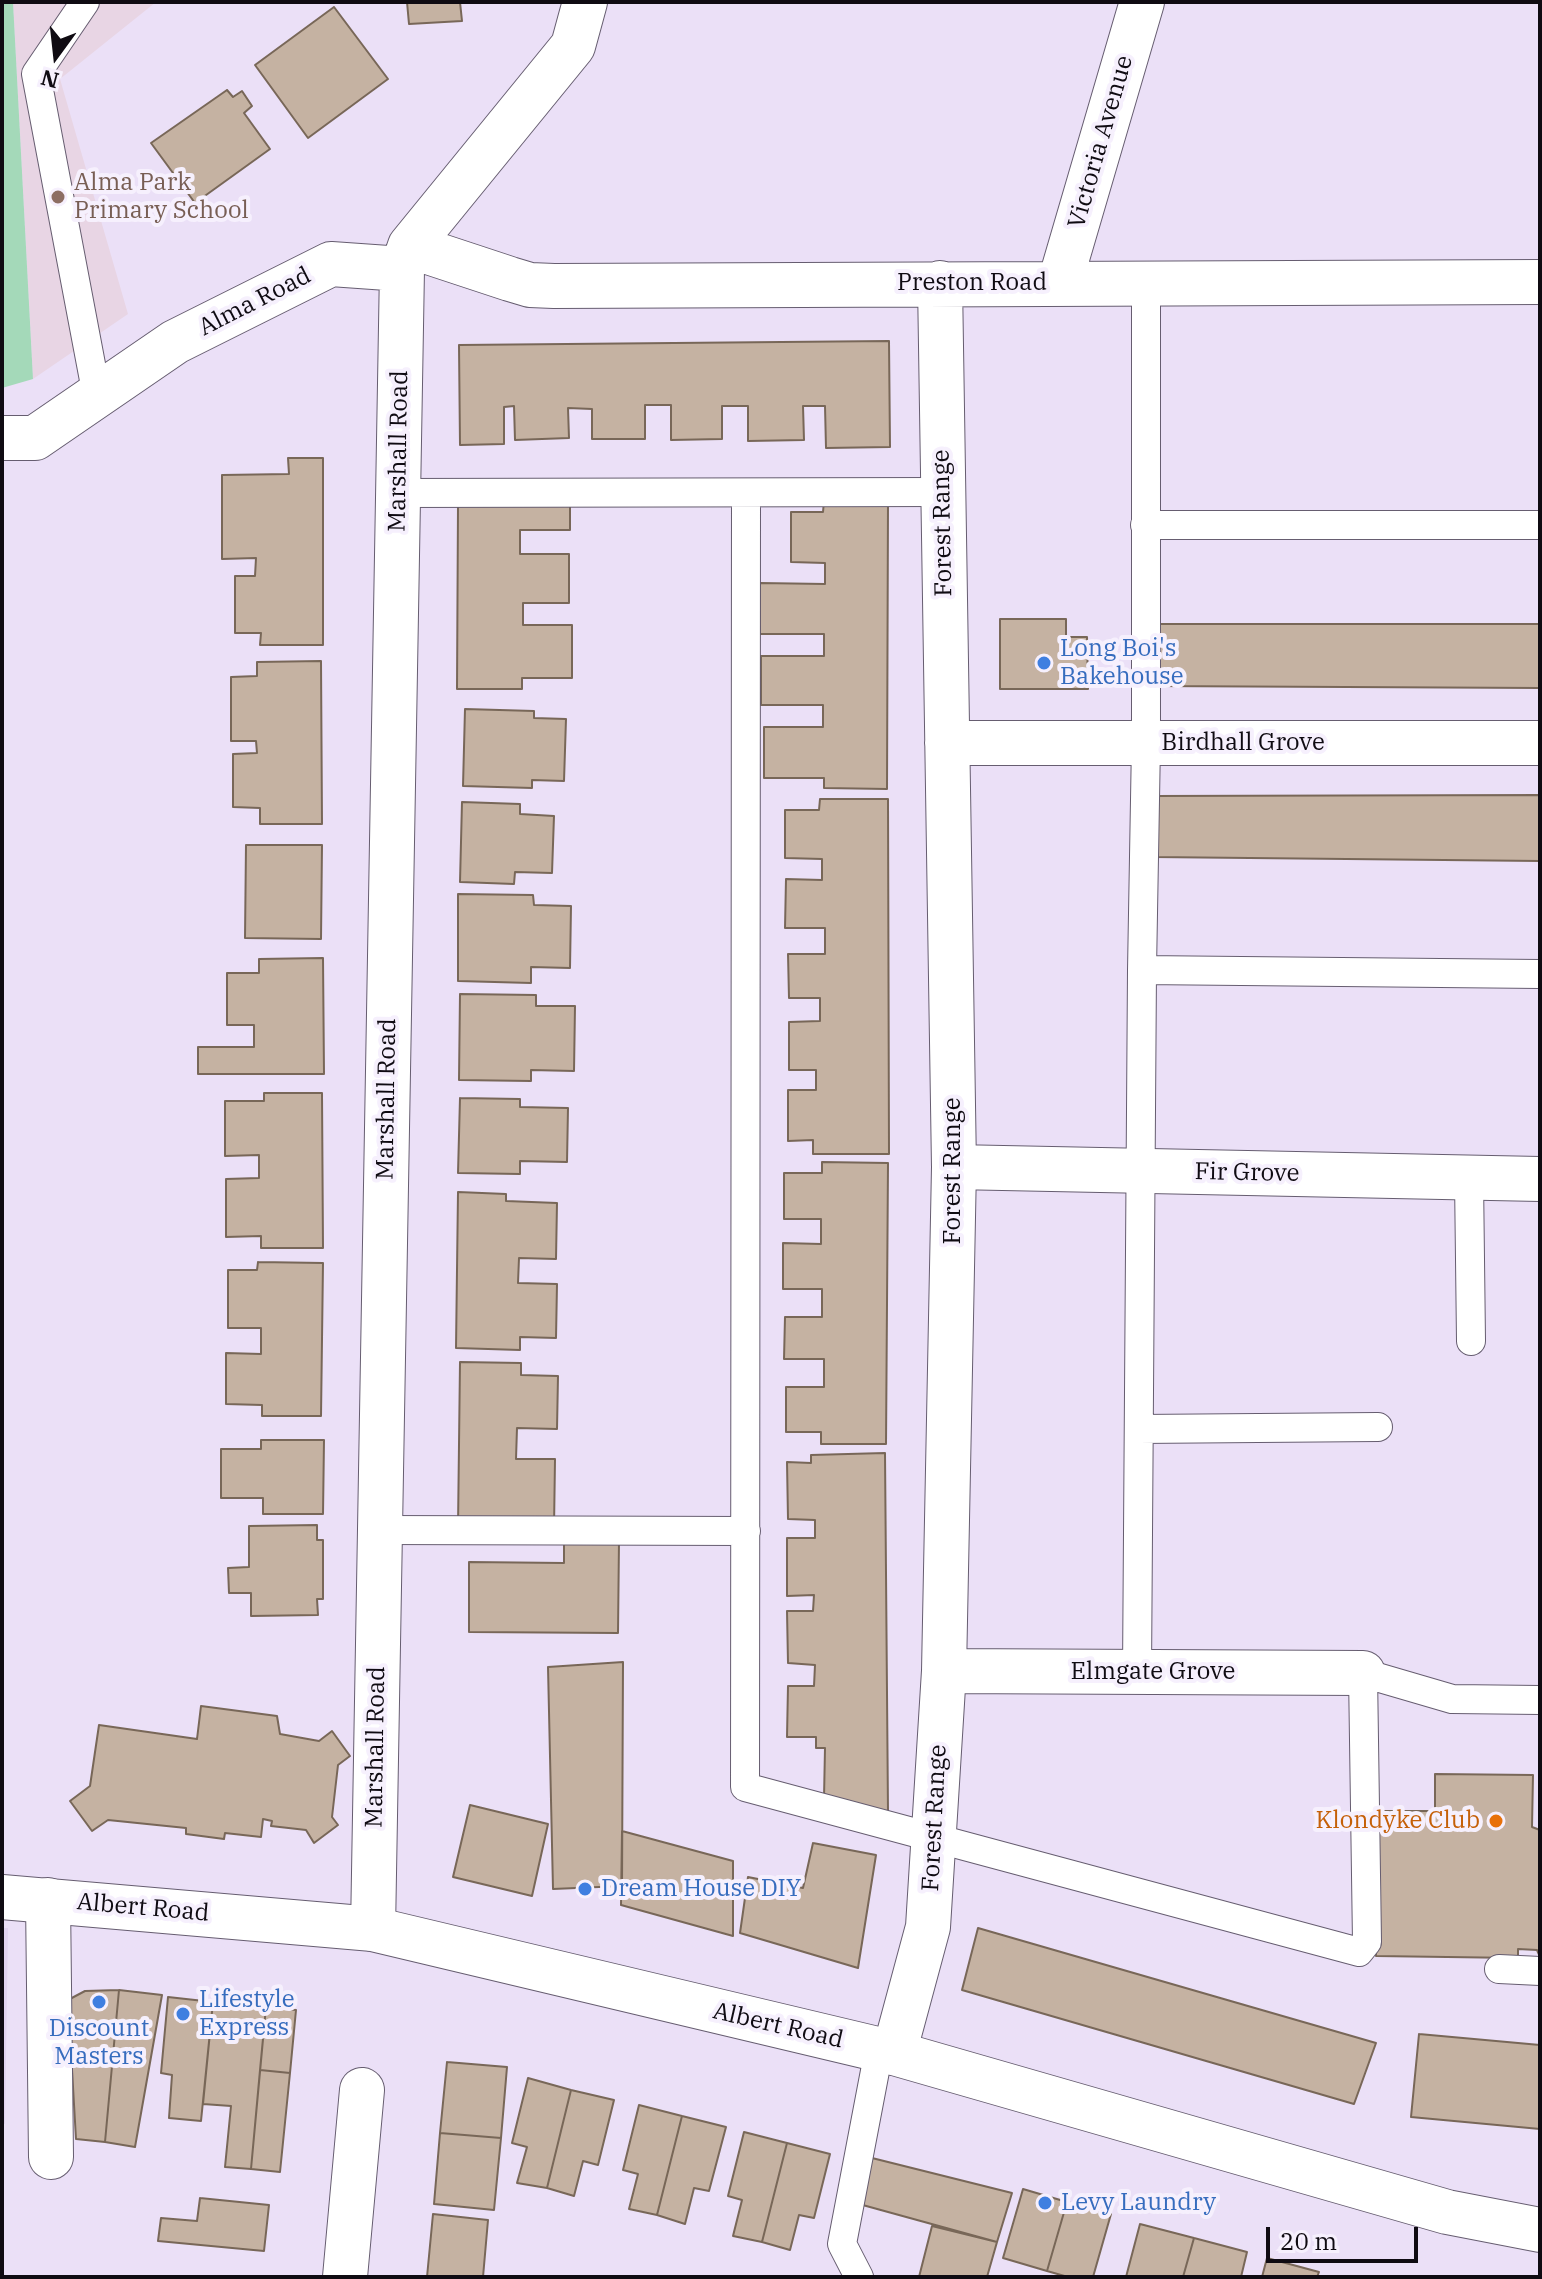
<!DOCTYPE html>
<style>
body{margin:0}
#map{position:relative;width:1542px;height:2279px;overflow:hidden;background:#ebe0f7;font-family:"IBM Plex Serif",serif}
canvas{display:block}
.frame{position:absolute;inset:0;border:4px solid #0f0b12;pointer-events:none}
.north{position:absolute;left:16px;top:16px;width:80px;height:80px;-webkit-text-stroke:6px #f6f0fd;paint-order:stroke;rotate:195deg;font-size:22px;font-weight:700;line-height:32px;text-align:center;color:#0f0b12}
.north::after{content:'';display:block;margin:auto;width:28px;height:36px;background:#0f0b12;clip-path:polygon(50% 0,100% 100%,50% 72%,0 100%)}
.scale{position:absolute;left:1266px;top:2227px;width:152px;height:36px;box-sizing:border-box;border:4px solid #0f0b12;border-top:0;padding-left:10px;font-size:24px;line-height:28px;white-space:nowrap;color:#0f0b12;-webkit-text-stroke:6px #f6f0fd;paint-order:stroke}
</style>
<div id="map">
<canvas width="1542" height="2279"></canvas>
<div class="frame"></div>
<div class="north">N</div>
<div class="scale">20 m</div>
</div>
<script>
const c = document.querySelector('canvas').getContext('2d');
c.lineJoin = 'round';
function paint(path, color) { c.fillStyle = color; c.fill(path, 'evenodd'); }
const shape = rows => new Path2D(rows.map(r => 'M' + r).join(''));
function stroke(path, color, width, dash) { c.strokeStyle = color; c.lineWidth = width; c.lineCap = dash ? 'butt' : 'round'; c.setLineDash(dash || []); c.stroke(path); }
function label(font, color, halo, rows, align = 'center') {
  c.font = font + ' "IBM Plex Serif",serif'; c.lineWidth = 8; c.setLineDash([]); c.textBaseline = 'middle'; c.strokeStyle = halo; c.fillStyle = color; for (const [text, x, y, turn = 0] of rows) {
    c.save(); c.translate(x, y); c.rotate((+turn || 0) * Math.PI / 180); c.textAlign = isNaN(turn) ? turn : align; if (halo) c.strokeText(text, 0, 0); c.fillText(text, 0, 0); c.restore();
  }
}
const built = shape([
 [2,1928,8,1928,5,2124,2,2123]
]);
const education = shape([
 [13,2,156,2,60,79,128,314,33,379]
]);
const green = shape([
 [2,2,13,2,33,379,2,388]
]);
const building = shape([
 [407,2,460,2,462,21,409,24,407,2],
 [334,7,388,79,308,138,255,65,334,7],
 [227,90,233,97,242,91,252,106,244,113,270,149,195,203,151,143,227,90],
 [889,341,890,447,826,448,825,406,803,406,804,440,748,441,748,406,722,406,722,439,671,440,671,405,645,405,645,439,592,439,592,409,568,408,569,438,515,440,514,406,504,407,504,444,460,445,459,345,889,341],
 [288,458,323,458,323,645,260,645,261,633,235,633,235,576,255,576,256,558,222,559,222,475,289,474,288,458],
 [824,501,888,501,887,789,824,788,824,778,764,778,764,727,823,727,823,705,761,705,761,656,824,656,824,634,760,634,760,583,825,584,825,563,791,562,791,512,823,512,824,501],
 [458,505,570,505,570,530,520,530,520,554,569,554,569,603,523,603,523,625,572,625,572,678,522,678,522,689,457,689,458,505],
 [1000,619,1066,619,1066,637,1087,637,1088,689,1000,689,1000,619],
 [1151,624,1540,624,1540,688,1151,686,1151,624],
 [321,661,322,824,260,824,260,808,233,807,233,754,257,753,256,741,231,741,231,677,257,676,257,662,321,661],
 [465,709,534,711,534,718,566,719,564,781,532,780,532,788,463,786,465,709],
 [1540,795,1540,861,1153,857,1153,796,1540,795],
 [820,799,888,799,889,1154,813,1154,813,1140,788,1141,788,1090,816,1090,816,1070,789,1070,789,1022,820,1021,820,998,789,998,788,954,825,954,825,928,785,928,786,879,822,880,822,859,785,858,785,810,819,810,820,799],
 [462,802,520,804,520,814,554,816,552,873,515,872,514,884,460,882,462,802],
 [246,845,322,845,321,939,245,938,246,845],
 [458,894,533,895,534,905,571,906,570,968,531,967,531,983,458,981,458,894],
 [323,958,324,1074,198,1074,198,1047,254,1047,254,1025,227,1025,227,973,259,973,259,959,323,958],
 [460,994,536,995,536,1006,575,1006,574,1071,531,1070,531,1081,459,1080,460,994],
 [264,1093,322,1093,323,1248,261,1248,261,1236,226,1237,226,1179,259,1178,259,1155,225,1156,225,1101,264,1101,264,1093],
 [460,1098,520,1099,520,1107,568,1108,567,1162,520,1161,520,1174,458,1173,460,1098],
 [822,1162,888,1163,886,1444,821,1444,821,1432,786,1432,786,1387,824,1387,824,1359,784,1359,785,1317,822,1317,822,1289,783,1289,783,1243,821,1244,821,1219,784,1219,784,1173,822,1173,822,1162],
 [458,1192,506,1194,506,1201,557,1203,556,1259,519,1258,518,1283,557,1284,556,1338,520,1337,520,1350,456,1348,458,1192],
 [258,1262,323,1263,321,1416,262,1416,262,1405,226,1404,226,1353,261,1354,261,1328,228,1328,228,1270,257,1270,258,1262],
 [460,1362,521,1363,521,1375,558,1376,557,1429,517,1428,516,1459,555,1459,554,1528,458,1527,460,1362],
 [261,1440,324,1440,323,1514,263,1514,263,1498,221,1498,221,1449,261,1449,261,1440],
 [885,1453,888,1812,824,1798,825,1748,816,1748,816,1737,787,1737,788,1686,814,1686,815,1665,788,1663,787,1611,813,1611,814,1595,787,1596,787,1538,815,1538,815,1520,788,1519,787,1462,811,1463,811,1455,885,1453],
 [317,1525,317,1540,323,1540,323,1599,317,1599,318,1615,251,1616,251,1593,229,1593,228,1568,249,1567,249,1526,317,1525],
 [564,1541,619,1541,618,1633,469,1632,469,1562,564,1563,564,1541],
 [623,1662,622,1886,553,1889,548,1667,623,1662],
 [201,1706,277,1716,280,1734,319,1741,332,1731,350,1756,338,1765,332,1817,338,1825,314,1843,306,1830,271,1826,272,1821,263,1819,261,1837,225,1833,224,1839,186,1834,186,1828,108,1820,92,1831,70,1801,90,1786,99,1725,197,1739,201,1706],
 [1435,1774,1533,1775,1532,1827,1540,1830,1540,1957,1537,1950,1518,1949,1518,1958,1376,1956,1378,1811,1435,1811,1435,1774],
 [470,1805,548,1824,532,1896,453,1877,470,1805],
 [622,1831,733,1861,733,1936,621,1905,622,1831],
 [813,1843,876,1855,858,1968,740,1933,748,1877,803,1888,813,1843],
 [978,1928,1376,2043,1354,2104,962,1990,978,1928],
 [119,1990,105,2142,76,2139,68,2000,85,1991,119,1990],
 [119,1990,162,1995,135,2147,105,2142,119,1990],
 [168,1997,213,2002,201,2121,169,2118,172,2075,161,2073,168,1997],
 [213,2002,266,2007,251,2169,225,2167,231,2106,203,2104,213,2002],
 [266,2007,296,2010,290,2073,260,2070,266,2007],
 [1419,2034,1540,2045,1540,2129,1411,2117,1419,2034],
 [447,2062,507,2067,501,2138,440,2133,447,2062],
 [260,2070,290,2073,280,2172,251,2169,260,2070],
 [528,2078,571,2090,547,2188,517,2183,527,2147,512,2143,528,2078],
 [571,2090,614,2100,598,2165,583,2161,574,2196,547,2188,571,2090],
 [639,2105,682,2116,657,2215,629,2209,638,2174,623,2170,639,2105],
 [682,2116,726,2127,709,2191,694,2188,685,2224,657,2215,682,2116],
 [744,2132,787,2143,762,2242,733,2236,742,2200,728,2196,744,2132],
 [440,2133,501,2138,494,2210,434,2204,440,2133],
 [787,2143,830,2154,814,2218,799,2215,790,2250,762,2242,787,2143],
 [872,2158,1012,2193,997,2242,859,2204,872,2158],
 [1023,2189,1067,2202,1047,2271,1003,2258,1023,2189],
 [200,2198,269,2205,264,2251,158,2241,161,2218,197,2221,200,2198],
 [1067,2202,1111,2214,1093,2277,1068,2277,1047,2271,1067,2202],
 [433,2214,488,2220,483,2277,427,2277,433,2214],
 [1140,2224,1194,2238,1183,2277,1126,2277,1140,2224],
 [932,2226,997,2242,987,2277,919,2277,932,2226],
 [1194,2238,1247,2252,1241,2277,1183,2277,1194,2238],
 [1267,2258,1319,2272,1317,2277,1262,2277,1267,2258]
]);
const service = shape([
 [85,2,36,74,97,396],
 [398,493,943,492],
 [746,493,745,1787,1359,1952,1367,1942,1363,1673,1452,1699,1540,1700],
 [1145,525,1540,525],
 [1142,970,1540,974],
 [1469,1178,1471,1341],
 [1139,1429,1378,1427],
 [380,1530,746,1531],
 [1137,1672,1142,970,1146,743,1146,283],
 [1499,1969,1540,1971],
 [859,2277,842,2244,879,2050]
]);
const minor = shape([
 [410,246,510,279,530,285,554,286,1540,282],
 [1060,282,1142,2],
 [2,438,35,438,175,342,331,264,402,269],
 [947,743,1540,743],
 [954,1167,1540,1179],
 [944,1671,1363,1673],
 [48,1900,51,2157],
 [373,1929,402,269,410,246,573,46,585,2],
 [894,2053,928,1927,944,1671,954,1167,940,283],
 [345,2277,362,2090]
]);
const secondary = shape([
 [2,1897,373,1929,894,2053,1447,2212,1540,2230]
]);
const markers = [
 [58,197,8,"#8d6e63"],
 [1044,663,8,"#3f7fe0"],
 [1496,1821,8,"#e8710a"],
 [585,1889,8,"#3f7fe0"],
 [99,2002,8,"#3f7fe0"],
 [183,2014,8,"#3f7fe0"],
 [1045,2203,8,"#3f7fe0"]
];
const streetNames = [
 ["Victoria Avenue",1101,142,-74],
 ["Preston Road",972,283],
 ["Alma Road",255,302,-27],
 ["Marshall Road",399,451,-89],
 ["Forest Range",943,523,-91],
 ["Birdhall Grove",1243,743],
 ["Marshall Road",387,1099,-89],
 ["Forest Range",953,1171,-90],
 ["Fir Grove",1247,1173,1],
 ["Elmgate Grove",1153,1672],
 ["Marshall Road",376,1747,-89],
 ["Forest Range",935,1818,-87],
 ["Albert Road",143,1908,5],
 ["Albert Road",778,2026,13]
];
const educationNames = [
 ["Alma Park",74,183],
 ["Primary School",74,211]
];
const shopNames = [
 ["Long Boi's",1060,649],
 ["Bakehouse",1060,677],
 ["Dream House DIY",601,1889],
 ["Lifestyle",199,2000],
 ["Express",199,2028],
 ["Discount",99,2029,"center"],
 ["Masters",99,2057,"center"],
 ["Levy Laundry",1061,2203]
];
const foodNames = [
 ["Klondyke Club",1480,1821]
];
paint(built, '#e1d3f0');
paint(education, '#e8d5e4');
paint(green, '#a4d9b9');
paint(building, '#c5b2a2');
stroke(building, '#786758', 2);
stroke(service, '#665d70', 30);
stroke(minor, '#665d70', 46);
stroke(secondary, '#665d70', 46);
stroke(service, '#fff', 28);
stroke(minor, '#fff', 44);
stroke(secondary, '#fff', 44);
for (const [x, y, r, color] of markers) { const dot = new Path2D(); dot.arc(x, y, r, 0, 2 * Math.PI); c.fillStyle = color; c.fill(dot); stroke(dot, '#f6f0fd', 3); }
label('24px', '#0f0b12', '#f6f0fd', streetNames);
label('24px', '#785e54', '#f6f0fd', educationNames, 'left');
label('24px', '#366cbe', '#f6f0fd', shopNames, 'left');
label('24px', '#c56008', '#f6f0fd', foodNames, 'right');
</script>
